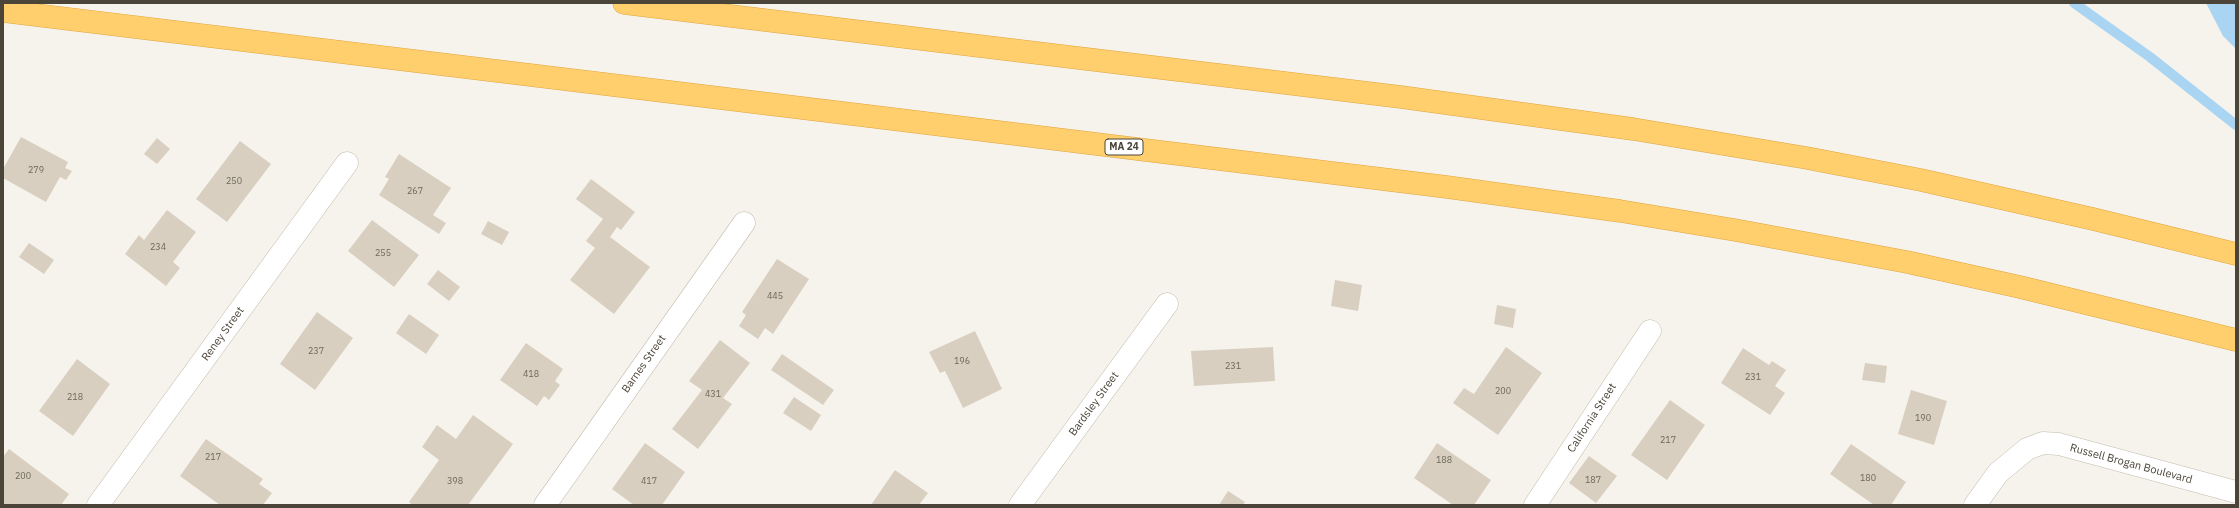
<!DOCTYPE html>
<style>
body{margin:0}
#map{position:relative;width:2239px;height:508px;overflow:hidden;background:#f6f3ec;font-family:"IBM Plex Sans",sans-serif}
canvas{display:block}
.frame{position:absolute;inset:0;border:4px solid #4b4439;pointer-events:none}
</style>
<div id="map">
<canvas width="2239" height="508"></canvas>
<div class="frame"></div>
</div>
<script>
const c = document.querySelector('canvas').getContext('2d');
c.lineJoin = 'round';
function paint(path, color) { c.fillStyle = color; c.fill(path, 'evenodd'); }
const shape = rows => new Path2D(rows.map(r => 'M' + r).join(''));
function stroke(path, color, width, dash) { c.strokeStyle = color; c.lineWidth = width; c.lineCap = dash ? 'butt' : 'round'; c.setLineDash(dash || []); c.stroke(path); }
function label(font, color, halo, rows, align = 'center') {
  c.font = font + ' "IBM Plex Sans",sans-serif'; c.lineWidth = 3.5; c.setLineDash([]); c.textBaseline = 'middle'; c.strokeStyle = halo; c.fillStyle = color; for (const [text, x, y, turn = 0] of rows) {
    c.save(); c.translate(x, y); c.rotate((+turn || 0) * Math.PI / 180); c.textAlign = isNaN(turn) ? turn : align; if (halo) c.strokeText(text, 0, 0); c.fillText(text, 0, 0); c.restore();
  }
}
const water = shape([
 [2206,3,2236,3,2236,49,2223,36]
]);
const stream = shape([
 [2074,3,2150,57,2236,125]
]);
const building = shape([
 [21,137,68,162,65,168,72,171,66,180,60,177,46,202,3,178,3,169],
 [157,138,170,149,157,164,144,154],
 [240,141,271,164,227,222,196,199],
 [399,154,451,188,433,215,446,223,439,234,379,195,389,179,385,177],
 [591,179,635,212,621,230,617,227,610,237,650,267,614,314,570,280,595,248,586,241,603,219,576,199],
 [167,210,196,232,173,262,180,268,166,286,125,254,139,235,144,240],
 [372,220,419,255,394,287,348,251],
 [488,221,509,232,502,245,481,234],
 [29,243,54,260,44,274,19,257],
 [777,259,809,279,773,334,765,328,758,339,739,326,746,315,742,312],
 [438,270,460,287,449,301,427,284],
 [1335,280,1362,285,1358,311,1331,306],
 [1497,305,1516,309,1513,328,1494,324],
 [317,312,353,338,315,390,280,364],
 [409,314,439,335,426,354,396,333],
 [975,331,1002,389,963,408,945,371,940,373,929,352],
 [720,340,750,363,723,398,732,404,698,449,672,429,702,390,689,381],
 [526,343,563,369,555,381,560,385,549,400,544,396,537,406,500,380],
 [1273,347,1275,381,1194,386,1191,351],
 [1506,347,1542,373,1498,435,1453,403,1464,388,1474,394],
 [1743,348,1769,365,1772,361,1786,370,1775,386,1785,393,1770,415,1721,383],
 [782,354,834,390,823,405,771,370],
 [77,359,110,384,73,436,39,411],
 [1865,363,1887,366,1885,383,1862,380],
 [1911,390,1947,401,1934,445,1898,434],
 [794,397,821,415,811,431,783,413],
 [1670,400,1705,425,1667,480,1631,455],
 [473,415,513,444,468,505,412,505,409,502,439,460,422,447,437,425,456,439],
 [206,439,263,479,259,484,272,493,263,505,220,505,180,476],
 [645,443,685,472,662,505,634,505,612,489],
 [1437,443,1491,480,1474,505,1453,505,1414,478],
 [1851,444,1906,482,1891,505,1874,505,1830,474],
 [9,449,69,494,61,505,3,505,3,457],
 [1589,456,1617,476,1596,503,1569,483],
 [895,470,928,493,919,505,871,505],
 [1228,491,1245,502,1243,505,1219,505]
]);
const minor = shape([
 [98,505,347,163],
 [545,505,744,223],
 [1020,505,1167,304],
 [1535,505,1650,331],
 [1975,505,1998,473,2027,449,2043,443,2059,444,2236,492]
]);
const highway = shape([
 [624,3,1401,97,1633,129,1807,158,1921,180,2093,219,2236,254],
 [3,11,868,116,1447,187,1620,211,1735,230,1907,262,2020,287,2236,340]
]);
const numberNames = [
 ["279",36,170],
 ["250",234,181],
 ["267",415,191],
 ["234",158,247],
 ["255",383,253],
 ["445",775,296],
 ["237",316,351],
 ["196",962,361],
 ["231",1233,366],
 ["418",531,374],
 ["231",1753,377],
 ["200",1503,391],
 ["431",713,394],
 ["218",75,397],
 ["190",1923,418],
 ["217",1668,440],
 ["217",213,457],
 ["188",1444,460],
 ["200",23,476],
 ["180",1868,478],
 ["187",1593,480],
 ["398",455,481],
 ["417",649,481]
];
const shields = [
 [1124,147,38]
];
const shieldNames = [
 ["MA 24",1124,147]
];
const streetNames = [
 ["Reney Street",223,334,-54],
 ["Barnes Street",644,364,-55],
 ["Bardsley Street",1094,404,-54],
 ["California Street",1592,418,-57],
 ["Russell Brogan Boulevard",2131,464,15]
];
paint(water, '#a9d4f2');
stroke(stream, '#a9d4f2', 10);
paint(building, '#d8cfc1');
stroke(minor, '#c2bbae', 23);
stroke(highway, '#e0a43c', 23);
stroke(minor, '#fff', 22);
stroke(highway, '#ffcf6e', 22);
label('9px', '#6e675b', null, numberNames);
for (const [x, y, w] of shields) { const box = new Path2D(); box.roundRect(x - w / 2, y - 8, w, 16, 3); c.fillStyle = '#fff'; c.fill(box); stroke(box, '#4b4439', 1); }
label('bold 10px', '#4b4439', null, shieldNames);
label('11px', '#4b4439', '#fff', streetNames);
</script>
